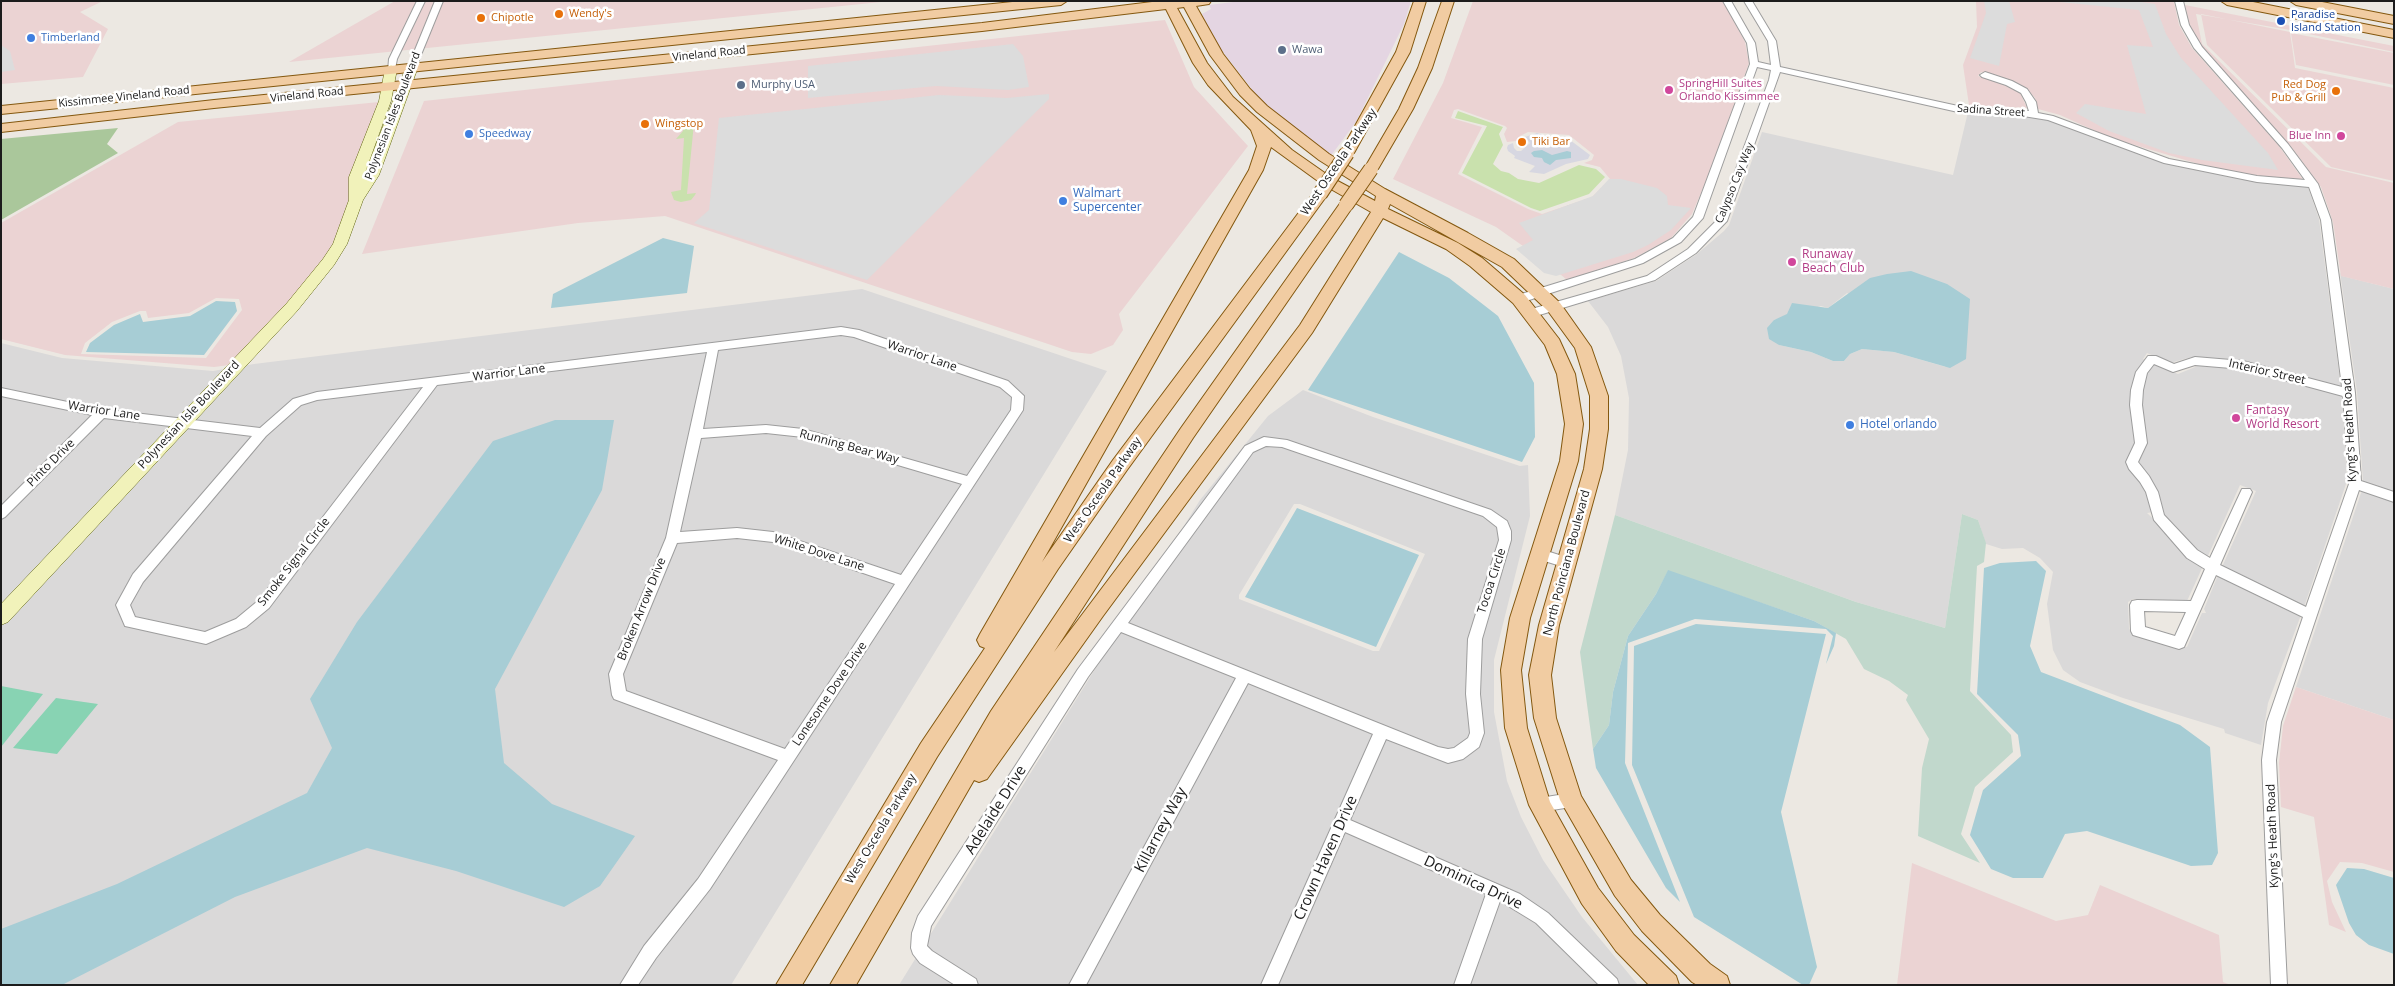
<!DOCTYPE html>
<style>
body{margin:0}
#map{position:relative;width:2395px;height:986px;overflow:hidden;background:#ece8e2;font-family:"Open Sans",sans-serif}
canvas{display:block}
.frame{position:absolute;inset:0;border:2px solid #1c1c1c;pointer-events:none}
</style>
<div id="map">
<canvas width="2395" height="986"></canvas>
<div class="frame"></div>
</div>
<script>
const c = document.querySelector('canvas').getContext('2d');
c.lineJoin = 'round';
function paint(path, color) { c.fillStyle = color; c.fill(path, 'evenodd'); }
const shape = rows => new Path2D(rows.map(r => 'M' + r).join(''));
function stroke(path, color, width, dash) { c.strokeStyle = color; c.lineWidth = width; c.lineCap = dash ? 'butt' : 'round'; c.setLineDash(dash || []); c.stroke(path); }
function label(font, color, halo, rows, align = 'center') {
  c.font = font + ' "Open Sans",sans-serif'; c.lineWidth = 5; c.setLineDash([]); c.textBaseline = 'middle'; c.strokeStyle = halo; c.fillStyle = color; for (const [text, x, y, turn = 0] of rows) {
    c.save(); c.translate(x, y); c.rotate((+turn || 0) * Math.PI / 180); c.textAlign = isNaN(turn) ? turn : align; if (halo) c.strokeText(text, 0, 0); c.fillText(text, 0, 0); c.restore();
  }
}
const residential = shape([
 [1968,112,2018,114,2050,120,2167,164,2225,176,2308,187,2319,219,2341,387,2240,360,2192,357,2170,363,2147,353,2143,359,2178,374,2200,365,2244,368,2342,395,2347,481,2304,607,2222,567,2256,491,2240,485,2207,558,2198,552,2160,511,2147,513,2203,566,2187,601,2133,599,2128,602,2129,629,2138,637,2179,648,2187,647,2202,613,2206,613,2204,609,2218,575,2301,615,2268,703,2261,745,2225,733,2224,729,2123,698,2080,682,2063,670,2053,650,2047,604,2053,572,2040,558,2023,548,2002,549,1986,544,1978,520,1962,514,1945,628,1856,602,1615,515,1628,450,1629,398,1621,356,1608,327,1588,301,1656,281,1697,254,1724,231,1729,225,1762,132,1953,175],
 [1847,293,1946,367,1894,352,1862,349,1850,354,1844,361,1833,361,1811,352,1779,345,1774,320,1821,306,1828,308],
 [2340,272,2342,276,2394,289,2394,493,2363,482,2357,392],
 [862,289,1107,371,731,985,1,985,1,343,62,358,213,371,254,364],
 [1303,390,1373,417,1520,466,1528,465,1530,516,1494,660,1494,712,1507,781,1521,817,1543,860,1582,917,1638,985,899,985,1200,500,1268,416],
 [1294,504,1300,504,1425,554,1379,651,1373,651,1239,599,1239,595],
 [2362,490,2394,501,2394,720,2296,687]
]);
const commercial = shape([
 [1,1,103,1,80,12,108,29,83,77,1,84],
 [395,1,891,1,289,62],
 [1473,1,1723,1,1745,42,1749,63,1709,174,1692,214,1671,238,1634,258,1567,280,1547,263,1496,227,1393,179,1443,83],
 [1458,109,1505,126,1507,128,1504,134,1507,142,1516,141,1519,148,1525,143,1520,136,1528,132,1569,135,1594,155,1592,160,1584,163,1600,167,1610,179,1592,197,1542,214,1528,209,1458,174,1482,127,1451,118,1454,110],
 [1976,1,2174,2,2179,25,2192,48,2279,146,2304,181,2255,176,2202,165,2111,138,2060,115,2038,109,2035,98,2028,90,2011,81,1981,72,1978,76,2007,85,2020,92,2027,108,1969,105,1963,65,1977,27],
 [2185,5,2394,46,2394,52,2290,30,2196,14,2202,44,2326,167,2394,183,2394,289,2341,276,2333,222,2321,187,2291,147,2203,49,2190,26],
 [2201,14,2290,32,2295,68,2394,88,2394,181,2331,167,2207,45],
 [1165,20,1194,87,1248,146,1119,314,1123,330,1113,345,1091,354,1072,352,665,216,578,223,362,254,424,101],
 [2291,33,2394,53,2394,85,2296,65],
 [379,102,350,201,334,244,323,262,286,306,229,365,214,367,65,355,1,339,1,223,178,122],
 [216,298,239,299,242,310,206,358,81,354,85,343,112,322,140,311,146,311,148,318,189,313],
 [2296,687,2394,720,2394,872,2362,863,2340,862,2327,881,2332,902,2346,932,2329,925,2314,817,2281,807,2279,763,2283,726],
 [1912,863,2056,921,2088,915,2100,885,2219,935,2223,982,2231,985,1897,985]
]);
const industrial = shape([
 [1241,1,1411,1,1404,24,1356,122,1330,157,1261,101,1215,42,1202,14,1211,9,1209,5]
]);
const grass = shape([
 [1458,111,1503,127,1499,134,1503,145,1493,164,1501,171,1509,173,1518,179,1539,183,1579,165,1596,169,1605,177,1589,194,1540,211,1531,208,1462,173,1487,126,1455,118],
 [696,119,702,122,694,123,687,194,696,193,695,195,691,200,681,202,674,200,671,192,681,190,684,138,676,139,683,131,685,122]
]);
const forest = shape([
 [118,128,107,144,118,153,1,220,1,139]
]);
const wetland = shape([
 [1962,514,1978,520,1986,543,1984,562,1977,566,1970,691,2011,735,2013,752,1975,787,1961,834,1980,863,1918,836,1922,768,1929,739,1906,700,1908,695,1889,681,1864,669,1846,639,1814,621,1668,571,1656,594,1628,636,1613,692,1609,725,1593,749,1580,652,1615,515,1856,602,1945,628]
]);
const pitch = shape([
 [1,686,43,694,1,747],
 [56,698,98,704,57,754,13,748]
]);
const parking = shape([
 [1984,1,2009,1,2015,22,2007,24,1999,66,1970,58,1986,13],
 [2050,1,2135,1,2155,4,2166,34,2181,58,2268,153,2278,170,2202,160,2169,153,2109,131,2076,113,2085,104,2146,114,2127,45,2153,47,2139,10],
 [1013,44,1023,56,1029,87,1008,90,936,86,808,98,808,66],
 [1,45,10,51,15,70,1,72],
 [1049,94,1049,99,867,280,694,223,709,210,719,118,939,95,1007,98],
 [1609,179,1621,179,1657,188,1667,196,1668,205,1691,208,1671,230,1648,245,1633,252,1556,276,1544,273,1516,249,1533,240,1519,223,1593,196]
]);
const plaza = shape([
 [1537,133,1549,137,1566,137,1590,155,1588,159,1566,164,1544,174,1529,172,1535,166,1514,158,1515,156,1508,151,1507,148,1508,145,1513,143,1514,148,1517,151,1521,151,1530,143,1525,137]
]);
const water = shape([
 [1542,150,1552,155,1567,151,1571,152,1571,158,1556,160,1550,165,1544,162,1542,158,1534,157,1531,153,1534,151],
 [663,238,694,246,687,293,551,308,553,294],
 [1399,252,1449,278,1498,316,1534,383,1535,437,1522,462,1308,390],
 [1911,271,1947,284,1970,299,1966,359,1950,368,1894,352,1862,349,1850,354,1844,361,1833,361,1811,352,1779,345,1769,339,1767,328,1774,320,1787,314,1792,303,1828,308,1870,278,1887,274],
 [216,301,235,302,237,311,204,355,86,352,90,343,114,325,140,314,143,322,190,316],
 [555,420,614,420,602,490,495,689,504,763,552,804,635,836,600,886,564,907,456,871,367,848,235,897,62,985,1,985,1,929,117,884,307,793,332,748,310,699,357,622,493,441],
 [1297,508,1419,555,1376,647,1245,597],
 [2036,561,2046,571,2030,646,2041,672,2180,725,2210,747,2218,853,2212,865,2191,866,2087,831,2065,834,2043,878,2013,878,1991,869,1970,835,1983,790,2021,756,2018,735,1977,694,1984,568,2000,563],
 [1668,570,1814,621,1836,633,1834,646,1826,664,1833,636,1826,629,1695,619,1628,643,1625,763,1680,902,1666,888,1596,768,1593,749,1609,725,1613,692,1628,636,1656,594],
 [1696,624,1826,634,1781,812,1817,967,1809,985,1803,985,1694,917,1632,765,1634,646],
 [2347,868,2364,869,2394,878,2394,954,2369,945,2356,935,2349,923,2336,885]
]);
const street = shape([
 [417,1,425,1,397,59,395,69,388,71,389,59,417,1],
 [435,1,443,1,416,67,409,69,408,67,435,1],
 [1723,1,1731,1,1755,43,1758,62,1771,65,1768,41,1744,1,1752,1,1776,41,1780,67,1958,106,2029,111,2026,102,2021,93,2006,85,1982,77,1980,75,1985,72,2012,81,2027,89,2036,102,2038,113,2053,116,2169,159,2257,176,2305,180,2282,148,2194,48,2181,25,2175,1,2183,1,2189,25,2202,47,2288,144,2318,184,2331,220,2355,393,2361,481,2394,492,2394,502,2359,490,2281,722,2276,760,2287,985,2271,985,2262,760,2267,722,2303,617,2216,575,2184,647,2179,649,2133,635,2131,631,2130,605,2132,601,2137,600,2191,601,2205,569,2187,558,2154,520,2146,492,2140,482,2129,469,2126,462,2135,443,2130,405,2131,390,2136,372,2148,356,2156,356,2174,364,2195,357,2243,361,2342,387,2321,220,2309,187,2257,182,2164,163,2048,120,2017,115,1958,112,1780,72,1727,221,1696,253,1655,280,1536,316,1528,316,1526,313,1528,310,1647,276,1688,249,1717,220,1769,80,1771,70,1757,67,1703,218,1681,242,1643,263,1523,302,1515,302,1514,299,1515,296,1635,259,1673,238,1693,217,1750,64,1747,43,1723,1],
 [2154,364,2173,372,2195,365,2243,369,2343,396,2349,484,2306,607,2220,565,2252,492,2250,489,2242,489,2210,558,2197,550,2164,515,2158,492,2149,476,2138,462,2147,443,2142,405,2143,390,2147,373,2154,364],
 [2144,611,2186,612,2175,636,2145,627,2144,611],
 [841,327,859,330,1008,381,1024,396,1023,410,710,889,656,958,638,985,620,985,644,946,698,879,778,760,614,699,612,695,609,674,666,538,707,352,437,385,269,608,246,627,206,644,125,626,116,605,133,574,252,436,104,418,5,517,1,519,1,506,92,415,1,396,1,388,101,409,260,428,293,399,317,392,841,327],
 [841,335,854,337,1000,387,1012,397,1011,410,967,476,803,429,766,425,703,429,718,350,841,335],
 [423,387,259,600,236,619,205,632,135,617,130,605,143,582,266,436,301,405,317,400,423,387],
 [766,433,803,437,962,484,901,575,773,532,737,528,680,532,701,438,766,433],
 [737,538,773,542,895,584,785,749,626,691,623,674,677,543,737,538],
 [1264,437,1287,440,1491,510,1507,521,1511,531,1511,540,1482,639,1480,694,1484,733,1479,747,1463,759,1448,763,1386,739,1350,820,1520,894,1548,913,1617,979,1619,985,1599,985,1536,923,1500,901,1470,985,1454,985,1486,894,1345,832,1278,985,1261,985,1373,734,1248,683,1086,985,1069,985,1236,678,1121,632,1088,677,931,926,927,946,932,951,976,979,978,985,955,985,920,963,913,954,911,948,912,933,918,916,1078,669,1245,446,1264,437],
 [1266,446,1282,447,1483,516,1497,527,1499,540,1468,639,1466,694,1470,733,1468,738,1454,748,1448,749,1438,747,1128,623,1253,452,1266,446],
 [1540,549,1572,559,1574,563,1572,567,1567,568,1535,558,1533,554,1535,550,1540,549],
 [1571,793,1576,795,1579,800,1576,805,1571,807,1540,812,1535,810,1532,805,1535,800,1540,798,1571,793]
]);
const secondary = shape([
 [412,63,418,67,379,175,363,200,347,244,334,265,297,311,8,622,1,625,1,604,287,303,323,259,333,244,349,200,349,177,379,101,385,69,391,65,397,69,391,101,363,178,406,67,412,63]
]);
const primary = shape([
 [1022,1,1067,1,1061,5,1,114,1,106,1022,1],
 [1160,1,1211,1,1209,4,1196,6,1223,54,1250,89,1267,106,1329,154,1385,189,1468,233,1514,259,1560,303,1591,347,1608,396,1608,429,1602,469,1559,625,1551,675,1556,718,1581,796,1631,880,1660,915,1710,964,1727,976,1730,985,1697,985,1692,982,1642,931,1615,896,1560,800,1534,718,1529,675,1539,625,1584,469,1590,429,1590,396,1575,348,1548,311,1502,267,1390,204,1388,209,1458,243,1482,258,1525,295,1559,339,1575,374,1583,424,1578,461,1530,618,1521,670,1527,728,1550,802,1598,888,1634,935,1676,976,1679,985,1649,985,1616,951,1582,904,1529,805,1505,728,1501,670,1510,618,1560,461,1565,424,1557,374,1545,345,1513,303,1470,266,1446,249,1383,218,1312,333,1103,616,987,779,979,782,974,780,856,985,830,985,991,711,1181,428,1341,202,1351,202,1354,205,1193,438,1054,652,1300,325,1371,212,1322,184,1271,147,1263,170,1042,562,1113,460,1315,191,1325,191,1328,194,1127,470,1058,569,937,757,802,985,776,985,921,743,985,648,980,646,977,640,980,634,1249,170,1257,146,1251,130,1208,85,1193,63,1166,9,982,31,214,108,1,132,1,124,214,100,982,23,1160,1],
 [1184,7,1210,55,1240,95,1257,112,1319,160,1376,196,1375,201,1332,178,1292,150,1233,97,1207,63,1177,8,1184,7],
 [1414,1,1426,1,1410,52,1354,153,1347,157,1342,156,1340,153,1396,52,1414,1],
 [1442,1,1454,1,1432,68,1413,109,1378,169,1371,173,1366,172,1364,169,1399,109,1418,68,1442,1],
 [2221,1,2248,1,2394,30,2394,38,2227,5,2221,1],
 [2290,1,2317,1,2394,16,2394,24,2296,5,2290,1]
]);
const primaryBridge = shape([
 [1320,194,1347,153],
 [1346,205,1371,169]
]);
const markers = [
 [559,14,5,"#e8710a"],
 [481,18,5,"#e8710a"],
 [2281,21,5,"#1a4fb4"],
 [31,38,5,"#3f7fe0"],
 [1282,50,5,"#5c6f8a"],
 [741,85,5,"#5c6f8a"],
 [1669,90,5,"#d1479c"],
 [2336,91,5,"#e8710a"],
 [645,124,5,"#e8710a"],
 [469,134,5,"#3f7fe0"],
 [2341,136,5,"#d1479c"],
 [1522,142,5,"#e8710a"],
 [1063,201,5,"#3f7fe0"],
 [1792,262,5,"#d1479c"],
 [2236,418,5,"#d1479c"],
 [1850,425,5,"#3f7fe0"]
];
const farFoodnames = [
 ["Wendy's",569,14],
 ["Chipotle",491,18],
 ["Red Dog",2326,85,"right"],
 ["Pub & Grill",2326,98,"right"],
 ["Wingstop",655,124],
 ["Tiki Bar",1532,142]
];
const farTransitnames = [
 ["Paradise",2291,15],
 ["Island Station",2291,28]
];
const farShopnames = [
 ["Timberland",41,38],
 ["Speedway",479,134]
];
const farServicenames = [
 ["Wawa",1292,50],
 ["Murphy USA",751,85]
];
const farStreetnames = [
 ["Vineland Road",709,54,-6],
 ["Vineland Road",307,95,-6],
 ["Kissimmee Vineland Road",124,97,-6],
 ["Sadina Street",1991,111,4],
 ["Polynesian Isles Boulevard",393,116,-69],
 ["Calypso Cay Way",1735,183,-68]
];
const farHotelnames = [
 ["SpringHill Suites",1679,84],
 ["Orlando Kissimmee",1679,97],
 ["Blue Inn",2331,136,"right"]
];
const streetNames = [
 ["West Osceola Parkway",1339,162,-56],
 ["Warrior Lane",922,356,19],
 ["Interior Street",2267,372,13],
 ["Warrior Lane",509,373,-7],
 ["Warrior Lane",104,411,9],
 ["Polynesian Isle Boulevard",189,415,-47],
 ["Kyng's Heath Road",2350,430,-93],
 ["Running Bear Way",849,447,15],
 ["Pinto Drive",51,463,-45],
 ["West Osceola Parkway",1103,490,-55],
 ["White Dove Lane",819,553,18],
 ["Smoke Signal Circle",294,562,-52],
 ["North Poinciana Boulevard",1567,563,-75],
 ["Tocoa Circle",1492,581,-72],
 ["Broken Arrow Drive",642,609,-68],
 ["Lonesome Dove Drive",830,694,-56],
 ["West Osceola Parkway",881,829,-59],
 ["Kyng's Heath Road",2273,836,-92]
];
const shopNames = [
 ["Walmart",1073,194],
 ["Supercenter",1073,208],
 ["Hotel orlando",1860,425]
];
const hotelNames = [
 ["Runaway",1802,255],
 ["Beach Club",1802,269],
 ["Fantasy",2246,411],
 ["World Resort",2246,425]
];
const nearStreetnames = [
 ["Adelaide Drive",996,810,-58],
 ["Killarney Way",1161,830,-62],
 ["Crown Haven Drive",1326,858,-66],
 ["Dominica Drive",1473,883,25]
];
paint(residential, '#dad9d9');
paint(commercial, '#ebd3d3');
paint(industrial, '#e4d5e2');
paint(grass, '#c9e1ad');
paint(forest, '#aac79b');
paint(wetland, '#c1d8cc');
paint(pitch, '#88d3b3');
paint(parking, '#dcdcdc');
paint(plaza, '#d7d7e1');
paint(water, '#a7cdd5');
stroke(street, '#9d9d9d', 2);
stroke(secondary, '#606510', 1);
stroke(primary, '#84580f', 2);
paint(street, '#fff');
paint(secondary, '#f1f2ba');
paint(primary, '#f1cca2');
stroke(primaryBridge, '#84580f', 16, []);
stroke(primaryBridge, '#f1cca2', 14);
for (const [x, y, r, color] of markers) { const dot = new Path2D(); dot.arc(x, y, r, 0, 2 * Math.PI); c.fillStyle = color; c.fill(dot); stroke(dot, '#fff', 2); }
label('11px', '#c56008', '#fff', farFoodnames, 'left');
label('11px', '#164399', '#fff', farTransitnames, 'left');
label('11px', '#366cbe', '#fff', farShopnames, 'left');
label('11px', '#4e5e75', '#fff', farServicenames, 'left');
label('11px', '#1c1c1c', '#fff', farStreetnames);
label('11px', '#b23c85', '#fff', farHotelnames, 'left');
label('12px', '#1c1c1c', '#fff', streetNames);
label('12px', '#366cbe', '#fff', shopNames, 'left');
label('12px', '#b23c85', '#fff', hotelNames, 'left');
label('15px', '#1c1c1c', '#fff', nearStreetnames);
</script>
